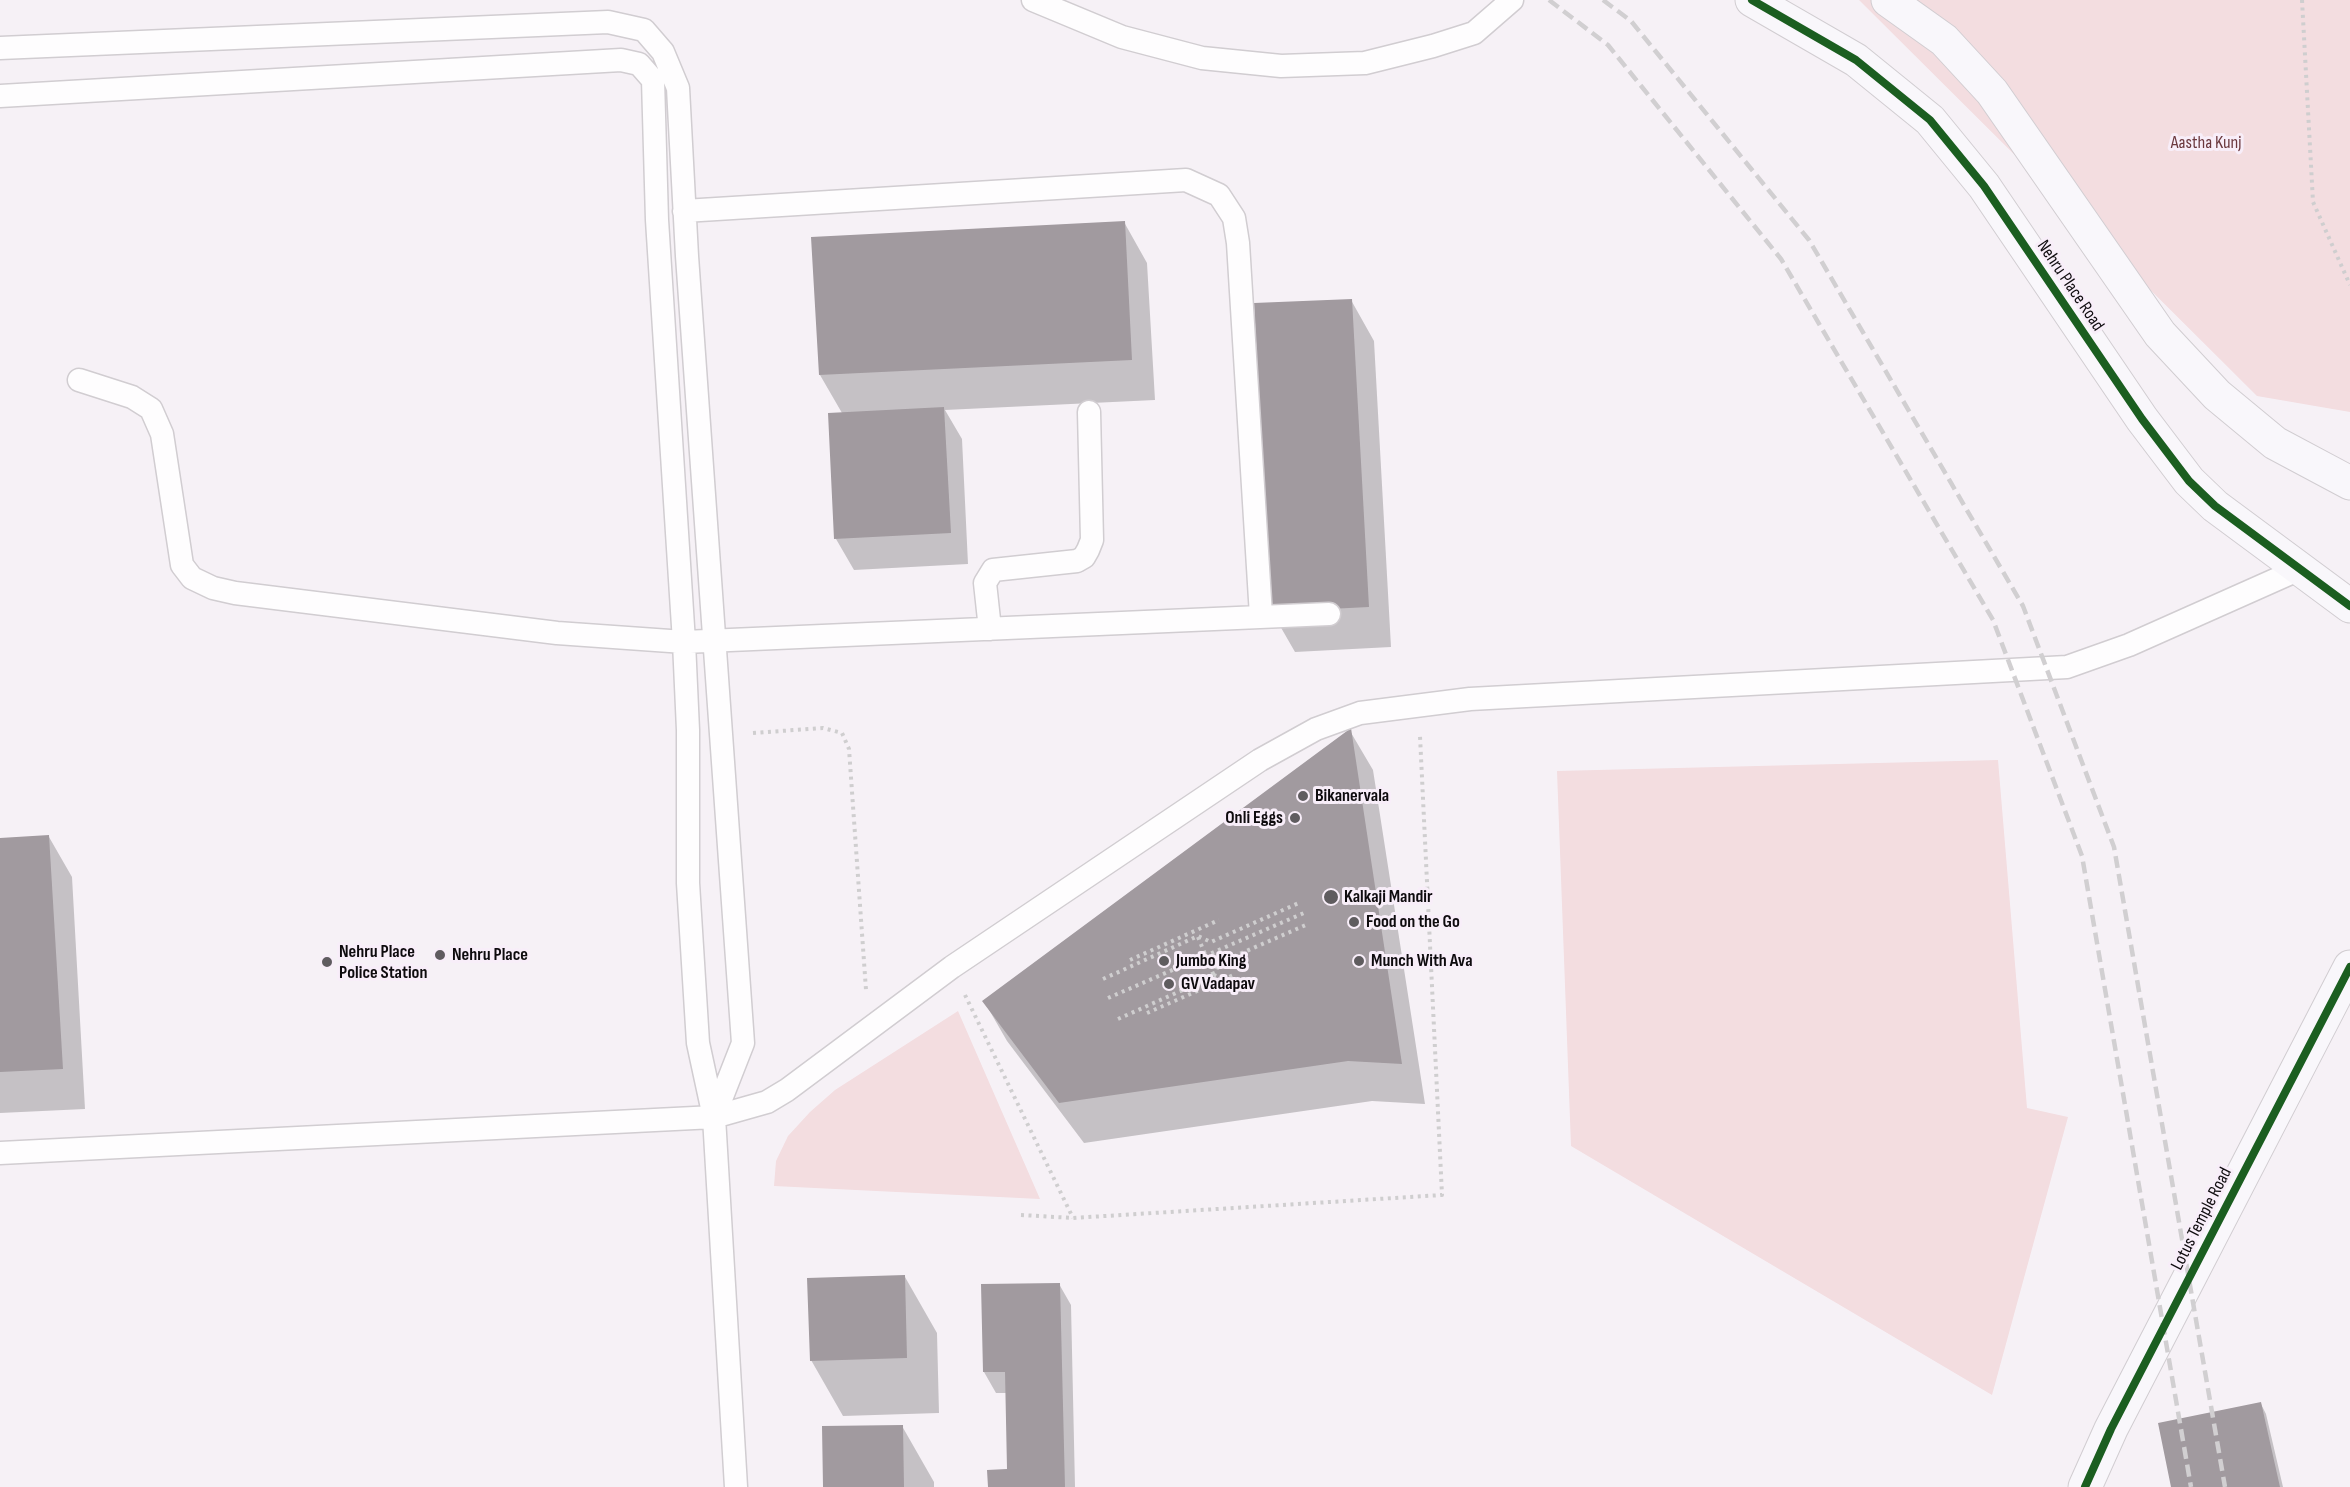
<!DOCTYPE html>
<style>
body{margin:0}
canvas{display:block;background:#f6f1f6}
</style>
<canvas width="2350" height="1487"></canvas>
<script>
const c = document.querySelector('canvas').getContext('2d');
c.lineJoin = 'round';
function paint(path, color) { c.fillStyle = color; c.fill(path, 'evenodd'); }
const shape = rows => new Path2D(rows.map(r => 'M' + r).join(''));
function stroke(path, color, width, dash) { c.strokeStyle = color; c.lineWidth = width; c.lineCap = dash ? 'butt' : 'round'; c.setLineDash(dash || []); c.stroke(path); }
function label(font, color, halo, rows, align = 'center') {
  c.font = font + ' "Sofia Sans Condensed",sans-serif'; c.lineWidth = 6; c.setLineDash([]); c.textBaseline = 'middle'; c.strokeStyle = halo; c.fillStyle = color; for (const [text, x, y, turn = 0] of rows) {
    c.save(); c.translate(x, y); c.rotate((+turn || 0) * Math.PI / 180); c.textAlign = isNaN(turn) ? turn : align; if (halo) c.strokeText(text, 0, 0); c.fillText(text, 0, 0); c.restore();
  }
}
const green = shape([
 [1859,0,2350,0,2350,412,2257,396],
 [1998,760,2027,1108,2068,1117,1992,1395,1571,1146,1557,771],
 [958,1011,1040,1199,774,1186,776,1161,788,1136,810,1112,835,1090]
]);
const shadow = shape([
 [1124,222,1147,263,1155,400,945,410,962,439,968,564,854,570,836,539,842,413,820,375,813,238],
 [1351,300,1374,341,1391,647,1295,652,1272,612],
 [1350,731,1373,770,1425,1104,1372,1101,1084,1143,1007,1041,984,1001],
 [49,837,72,877,85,1109,0,1113,0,839],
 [905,1277,937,1333,939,1413,843,1416,811,1360],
 [1059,1284,1071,1305,1075,1487,989,1487,1008,1471,1007,1393,996,1393,984,1372],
 [2261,1404,2266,1414,2283,1487,2173,1487],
 [902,1426,934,1482,934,1487,824,1487]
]);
const building = shape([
 [1125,221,1132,360,819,375,811,237],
 [1352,299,1369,607,1270,612,1254,303],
 [944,407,951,533,834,539,828,413],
 [1351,728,1402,1064,1348,1061,1059,1103,982,1001],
 [49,835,63,1069,0,1072,0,838],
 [905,1275,907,1358,810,1361,807,1278],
 [1060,1283,1065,1487,988,1487,987,1470,1007,1469,1005,1372,983,1372,981,1284],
 [2261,1402,2280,1487,2171,1487,2158,1423],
 [903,1425,904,1487,823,1487,822,1426]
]);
const path = shape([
 [2302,0,2313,202,2350,285],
 [753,733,823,728,842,733,849,749,866,990],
 [1198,937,1214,976],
 [1130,960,1219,920],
 [1103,979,1198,936,1211,942,1301,902],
 [965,995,1073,1218],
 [1108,998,1304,913],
 [1147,1013,1236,974],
 [1118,1019,1214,976,1219,963,1308,924],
 [1021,1215,1073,1218,1442,1195,1420,736]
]);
const lane = shape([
 [1033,0,1122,37,1202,58,1281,66,1365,63,1433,46,1474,33,1512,0],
 [0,48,608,22,644,30,663,52,678,88,687,256,743,1043,714,1117],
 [0,96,621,60,639,64,653,80,657,220,684,642,688,730,688,883,698,1043,714,1117,736,1487],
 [684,211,1186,180,1219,195,1234,218,1238,243,1261,616],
 [79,380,132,397,151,409,162,434,182,565,192,578,213,588,235,593,557,633,684,642,1329,614],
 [990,629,985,583,993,570,1077,561,1084,557,1088,550,1092,540,1089,412],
 [0,1153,714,1117,767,1102,787,1090,952,967,1260,760,1316,729,1360,713,1470,699,2067,667,2129,645,2302,568]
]);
const secondary = shape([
 [1752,0,1856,60,1930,120,1984,186,2142,419,2189,481,2215,506,2350,606],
 [1888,0,1944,40,1992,92,2160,334,2217,395,2275,443,2350,483],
 [2085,1487,2111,1429,2350,967]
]);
const rail = shape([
 [1549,0,1608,45,1781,259,1993,620,2082,856,2191,1487],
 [1603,0,1631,21,1809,240,2023,606,2114,847,2225,1487]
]);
const cycleway = shape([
 [1752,0,1856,60,1930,120,1984,186,2142,419,2189,481,2215,506,2350,606],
 [2085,1487,2111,1429,2350,967]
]);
const markers = [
 [1303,796,6,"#5f5c5f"],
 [1295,818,6,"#5f5c5f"],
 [1331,897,8,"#5f5c5f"],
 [1354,922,6,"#5f5c5f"],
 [440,955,6,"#5f5c5f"],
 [1164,961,6,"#5f5c5f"],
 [1359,961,6,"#5f5c5f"],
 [327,962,6,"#5f5c5f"],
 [1169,984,6,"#5f5c5f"]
];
const parkNames = [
 ["Aastha Kunj",2206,143]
];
const streetNames = [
 ["Nehru Place Road",2070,286,56],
 ["Lotus Temple Road",2202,1219,-63]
];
const poiNames = [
 ["Bikanervala",1315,796],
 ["Onli Eggs",1283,818,"right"],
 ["Kalkaji Mandir",1344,897],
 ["Food on the Go",1366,922],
 ["Nehru Place",339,952],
 ["Police Station",339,973],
 ["Nehru Place",452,955],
 ["Jumbo King",1176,961],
 ["Munch With Ava",1371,961],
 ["GV Vadapav",1181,984]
];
paint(green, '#f3dde0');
paint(shadow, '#0003');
paint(building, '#a19a9f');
stroke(lane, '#d1cdd1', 25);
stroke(secondary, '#d1cdd1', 35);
stroke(path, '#cfcecf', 4, [3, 4.5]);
stroke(lane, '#fefdfe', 22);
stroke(secondary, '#f9f7fb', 33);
stroke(rail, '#d1cfd1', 4.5, [12, 6]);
stroke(cycleway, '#1b5e20', 8);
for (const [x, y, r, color] of markers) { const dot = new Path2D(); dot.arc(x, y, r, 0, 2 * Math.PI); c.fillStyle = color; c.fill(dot); stroke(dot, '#f8eef9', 2); }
label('18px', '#6b383e', '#f8eef9', parkNames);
label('18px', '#0e0b0e', '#f8eef9', streetNames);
label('bold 18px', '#0e0b0e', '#f8eef9', poiNames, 'left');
</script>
